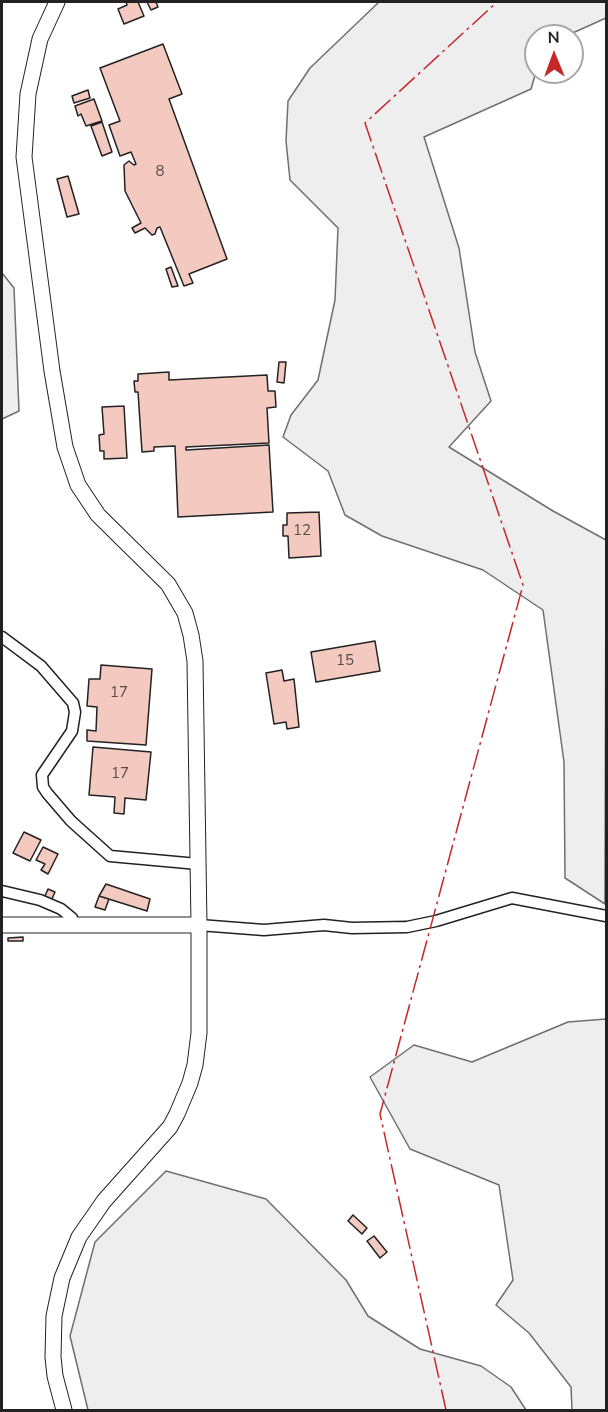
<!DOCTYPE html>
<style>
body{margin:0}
#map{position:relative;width:608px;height:1412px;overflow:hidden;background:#fff;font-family:"Nunito Sans",sans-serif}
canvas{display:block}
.frame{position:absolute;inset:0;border:3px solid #222;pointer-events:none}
.north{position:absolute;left:524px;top:24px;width:60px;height:60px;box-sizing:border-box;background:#fff;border:2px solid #a7a7a7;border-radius:50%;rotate:359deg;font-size:16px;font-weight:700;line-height:24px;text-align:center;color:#222}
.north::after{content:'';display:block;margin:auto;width:21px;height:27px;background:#c62828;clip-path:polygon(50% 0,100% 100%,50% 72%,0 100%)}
</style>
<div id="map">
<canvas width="608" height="1412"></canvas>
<div class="frame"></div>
<div class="north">N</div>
</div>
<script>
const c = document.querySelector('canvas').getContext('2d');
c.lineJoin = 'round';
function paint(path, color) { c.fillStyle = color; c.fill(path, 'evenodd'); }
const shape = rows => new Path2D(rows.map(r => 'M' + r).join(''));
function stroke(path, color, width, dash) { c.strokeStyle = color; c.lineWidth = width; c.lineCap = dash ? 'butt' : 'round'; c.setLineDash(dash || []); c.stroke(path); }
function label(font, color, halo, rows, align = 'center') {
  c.font = font + ' "Nunito Sans",sans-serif'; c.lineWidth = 4.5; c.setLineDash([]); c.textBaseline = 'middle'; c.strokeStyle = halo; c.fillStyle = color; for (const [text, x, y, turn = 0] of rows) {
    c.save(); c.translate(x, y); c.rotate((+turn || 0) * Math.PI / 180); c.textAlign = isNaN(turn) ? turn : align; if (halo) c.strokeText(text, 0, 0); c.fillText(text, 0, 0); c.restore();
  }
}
const green = shape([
 [379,2,606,2,606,18,566,36,536,36,536,72,531,89,424,137,459,248,475,352,491,401,449,447,553,511,606,540,605,904,565,878,564,762,543,610,483,570,382,536,345,515,328,471,283,437,291,415,318,380,335,300,338,228,290,180,286,141,288,101,310,68,379,2],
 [2,273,14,288,19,411,2,419,2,273],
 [606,1019,606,1410,572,1410,571,1387,529,1333,496,1305,513,1280,499,1185,410,1149,370,1077,414,1045,472,1062,568,1022,606,1019],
 [166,1171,266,1199,346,1280,368,1316,420,1349,481,1366,511,1387,526,1410,88,1410,70,1336,95,1242,166,1171]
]);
const building = shape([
 [126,2,138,2,144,16,124,24,118,9,127,5,126,2],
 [147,2,156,2,158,7,151,10,147,2],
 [163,44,182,94,169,99,227,259,189,274,193,283,184,286,160,227,157,228,155,234,152,235,145,228,135,233,132,228,141,223,125,191,124,165,129,161,134,165,136,164,131,152,120,156,109,125,120,121,100,68,163,44],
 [88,90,90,98,74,103,72,96,88,90],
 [94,99,102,121,86,126,81,114,78,116,75,106,94,99],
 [102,122,112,152,102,156,91,126,102,122],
 [68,176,79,214,67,217,57,179,68,176],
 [171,267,178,286,172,287,166,269,171,267],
 [279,362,286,362,284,383,277,382,279,362],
 [169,372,169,380,267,375,268,391,275,391,276,407,267,408,269,443,186,447,186,450,269,445,273,512,178,517,175,446,154,447,154,451,142,452,138,392,135,392,134,381,138,381,138,374,169,372],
 [124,406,127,458,104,459,104,451,100,451,99,435,104,434,102,407,124,406],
 [319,512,321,556,289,558,288,536,283,536,283,525,287,525,287,513,319,512],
 [375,641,380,671,316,682,311,652,375,641],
 [101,665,152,669,146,745,87,741,87,730,96,731,97,707,87,706,89,679,100,679,101,665],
 [282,670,284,681,294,679,299,727,287,729,286,722,274,724,266,673,282,670],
 [93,747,151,752,146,800,125,798,124,814,114,813,115,797,89,795,93,747],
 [24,832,41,840,30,861,13,853,24,832],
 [43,847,58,854,48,874,41,870,45,864,36,860,43,847],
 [106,884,150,899,147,911,99,896,106,884],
 [48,889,55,892,51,901,44,898,48,889],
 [99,896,109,899,105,910,95,907,99,896],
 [23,937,23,941,8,941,8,938,23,937],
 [353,1215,367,1228,362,1234,348,1221,353,1215],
 [374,1236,387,1252,380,1258,367,1241,374,1236]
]);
const street = shape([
 [2,637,41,666,73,703,75,712,72,731,42,775,43,787,47,793,71,821,110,856,198,864],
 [2,891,40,900,61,909,72,918,74,925],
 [199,925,264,930,324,925,352,928,407,927,436,921,512,898,606,916]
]);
const secondary = shape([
 [57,2,40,39,28,94,24,157,52,371,65,447,78,485,98,515,168,584,185,613,191,635,195,661,199,925,199,1033,195,1065,190,1083,177,1114,170,1127,104,1201,79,1237,62,1278,54,1316,53,1357,55,1376,64,1410],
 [2,925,199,925]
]);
const power = shape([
 [446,1410,380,1114,523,585,365,123,497,2]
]);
const numberNames = [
 ["8",160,172],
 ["12",302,531],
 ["15",345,661],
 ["17",119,693],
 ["17",120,774]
];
paint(green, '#eee');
stroke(green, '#6f6f6f', 1.5);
paint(building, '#f3c9c0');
stroke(building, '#222', 1.5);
stroke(street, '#222', 13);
stroke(secondary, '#222', 17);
stroke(street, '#fff', 10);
stroke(secondary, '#fff', 15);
stroke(power, '#c62828', 1.5, [21, 4.5, 3, 4.5]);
label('15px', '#564c4a', null, numberNames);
</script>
